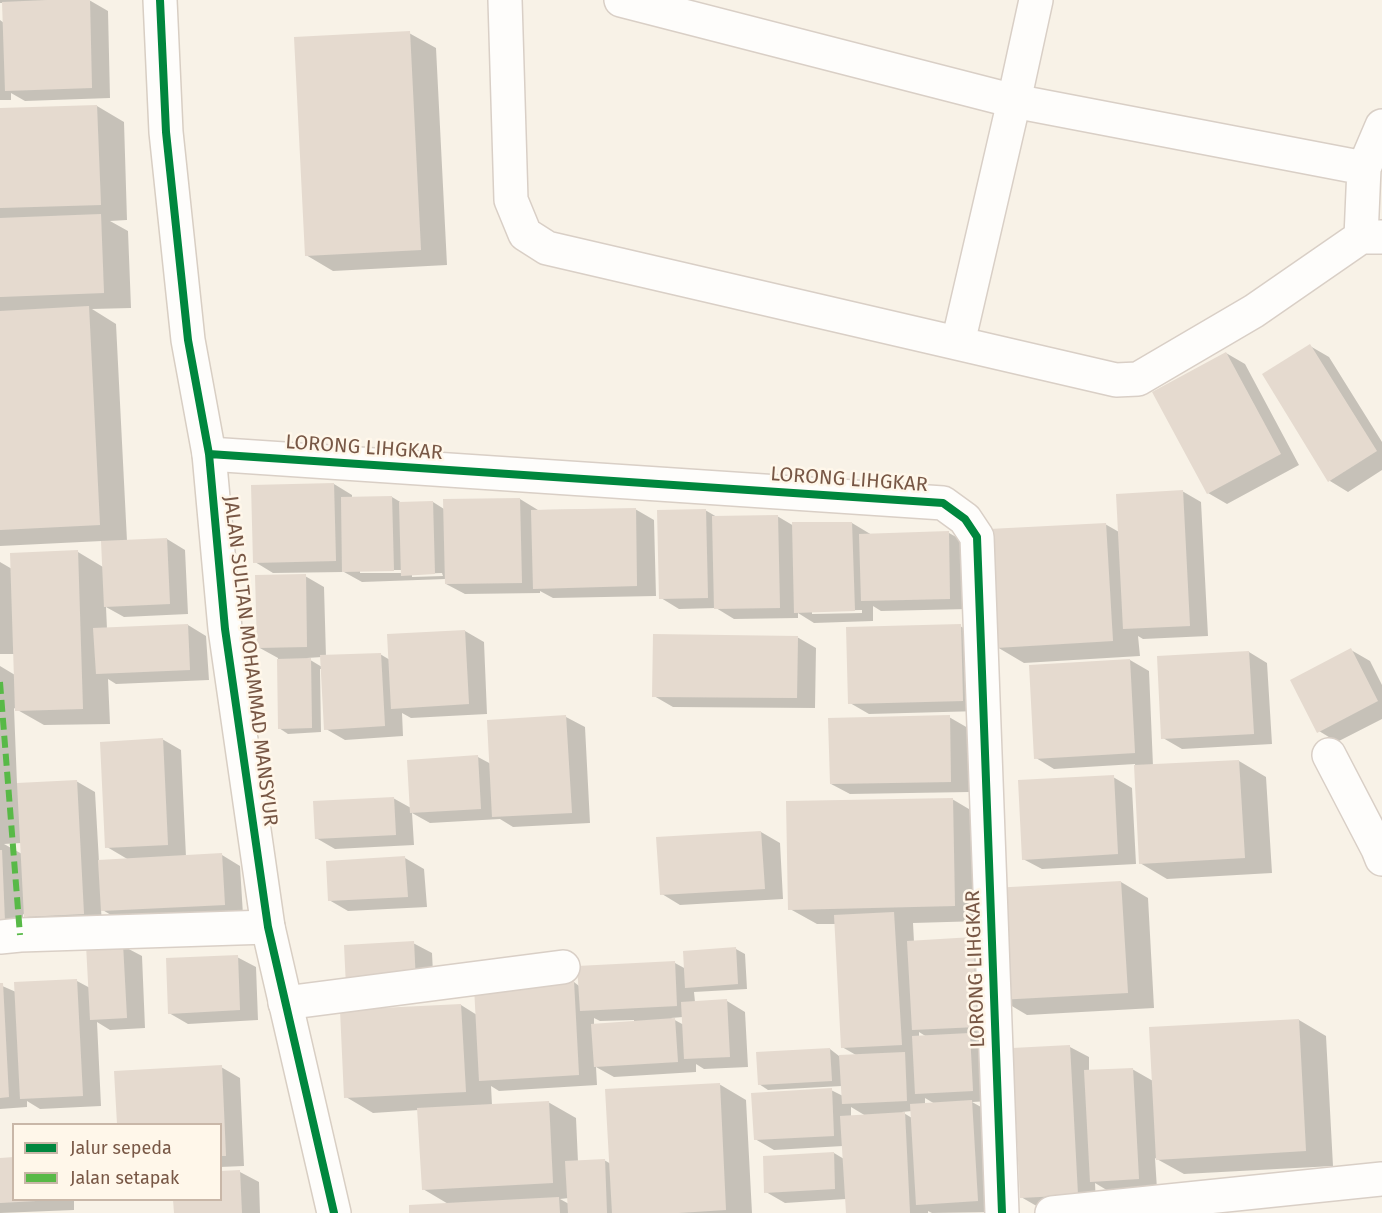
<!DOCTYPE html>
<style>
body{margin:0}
#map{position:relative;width:1382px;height:1213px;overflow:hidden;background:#f8f2e7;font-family:"Fira Sans",sans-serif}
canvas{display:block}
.legend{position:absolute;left:12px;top:1123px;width:210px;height:78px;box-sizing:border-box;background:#fff7ea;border:2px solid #c9b7a8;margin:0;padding:8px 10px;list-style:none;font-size:18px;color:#785745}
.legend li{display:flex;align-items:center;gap:12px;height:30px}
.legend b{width:30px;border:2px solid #c9b7a8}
</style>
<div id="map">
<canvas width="1382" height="1213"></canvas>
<ul class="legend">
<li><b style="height:8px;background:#00873e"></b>Jalur sepeda</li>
<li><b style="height:8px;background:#58b947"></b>Jalan setapak</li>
</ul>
</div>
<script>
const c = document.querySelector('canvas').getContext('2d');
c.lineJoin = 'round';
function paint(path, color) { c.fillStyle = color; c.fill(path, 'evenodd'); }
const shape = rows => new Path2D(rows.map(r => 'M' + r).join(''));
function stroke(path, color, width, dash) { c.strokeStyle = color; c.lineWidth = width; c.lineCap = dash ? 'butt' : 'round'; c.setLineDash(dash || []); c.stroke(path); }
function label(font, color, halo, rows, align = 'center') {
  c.font = font + ' "Fira Sans",sans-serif'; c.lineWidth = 5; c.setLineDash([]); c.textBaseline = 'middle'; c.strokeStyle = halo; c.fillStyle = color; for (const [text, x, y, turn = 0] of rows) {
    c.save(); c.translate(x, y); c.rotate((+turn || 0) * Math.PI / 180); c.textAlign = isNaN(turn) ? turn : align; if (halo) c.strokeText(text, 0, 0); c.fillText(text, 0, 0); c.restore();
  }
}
const shadow = shape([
 [0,0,89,0,108,11,110,98,25,101,11,93,11,100,0,100,0,20,4,23,4,3,0,3],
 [409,33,436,48,447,265,333,271,306,255],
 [97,106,124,122,127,220,110,221,128,231,131,308,92,309,116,324,127,541,167,539,185,550,188,614,124,617,106,607,107,629,188,625,206,636,209,680,116,684,108,679,110,724,44,725,14,708,17,784,76,781,95,792,99,862,129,860,107,847,162,739,181,750,186,857,222,855,240,866,243,915,121,921,101,909,102,924,44,927,23,914,23,932,0,933,0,666,15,675,15,654,0,654,0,562,12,569,78,552,103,567,102,541,0,546,0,109],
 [21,843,22,854,4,844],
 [1310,346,1329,357,1382,442,1382,470,1348,492,1330,481,1264,375],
 [1226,353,1245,364,1299,465,1227,504,1208,493,1154,392],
 [334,484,352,495,352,498,392,497,402,503,433,502,444,509,520,499,538,510,635,509,654,520,656,596,553,598,540,591,540,593,465,594,446,584,446,579,362,582,344,572,273,573,255,562],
 [360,570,401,570,401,573,360,573],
 [442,573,443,576,412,577,412,574],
 [1182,491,1201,502,1208,636,1143,639,1138,636,1140,656,1024,663,997,647,1105,524,1119,532],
 [705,510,717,517,777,516,794,526,852,523,872,535,949,533,967,543,969,609,881,611,873,606,873,621,814,623,798,613,798,618,734,619,716,608,679,609,661,598],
 [862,610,862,613,812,614,812,611],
 [305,576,324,587,326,657,380,654,390,660,465,631,484,642,487,714,411,718,402,713,403,736,345,740,326,729,322,669,320,669,321,732,288,734,279,728,278,658,258,647],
 [322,657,322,667,307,658],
 [960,626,979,637,981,711,869,714,850,703],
 [797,637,816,648,815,708,673,707,654,696],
 [1351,650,1370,661,1382,685,1382,719,1337,742,1319,731],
 [1249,652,1267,663,1272,744,1182,749,1163,738],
 [1130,660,1149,671,1153,766,1239,761,1266,777,1272,873,1167,879,1140,863,1135,764,1054,769,1036,758],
 [566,717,585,727,590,823,513,827,500,819,430,823,412,813,414,845,335,849,316,838,393,798,411,808,478,757,491,764],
 [949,717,968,728,970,792,850,794,831,784],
 [1113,777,1132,788,1136,864,1042,869,1023,859],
 [952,799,979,815,982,921,913,923,914,942,972,939,991,950,996,1037,976,1038,989,1045,991,1101,972,1102,990,1112,996,1212,932,1213,928,1211,928,1213,847,1213,846,1199,785,1203,766,1192,834,1153,844,1159,843,1146,774,1150,755,1139,831,1090,843,1096,842,1086,768,1090,759,1084,830,1049,839,1056,856,1055,842,1047,836,924,817,924,790,909],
 [919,1032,927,1037,919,1037],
 [925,1098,935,1104,925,1104],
 [851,1107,866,1116,851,1117],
 [912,1111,912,1118,902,1112],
 [761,832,780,843,783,899,680,905,662,894],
 [405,858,424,869,427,907,348,911,329,900],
 [1121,882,1148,898,1154,1008,1027,1015,1000,999],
 [413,943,432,953,434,993,345,947],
 [123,946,142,956,145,1028,110,1030,97,1022,101,1106,40,1109,27,1101,27,1107,0,1109,0,985,16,992,77,981,90,988],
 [736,949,745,954,747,989,694,992,695,1002,727,1001,745,1012,748,1067,704,1069,696,1064,696,1072,614,1077,596,1067,597,1085,499,1091,491,1086,492,1105,548,1102,576,1118,578,1162,604,1160,611,1164,719,1084,746,1100,752,1213,411,1213,450,1205,423,1189,419,1110,373,1113,346,1097,461,1005,477,1015,574,982,579,986,675,963,686,969],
 [683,1017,684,1025,671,1018],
 [594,1018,600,1021,634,1020,634,1023,594,1025],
 [569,1198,569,1204,560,1199],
 [237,957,256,967,258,1020,188,1024,169,1013],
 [1299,1020,1326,1036,1333,1166,1184,1174,1155,1158,1157,1189,1110,1192,1095,1183,1096,1205,1040,1208,1021,1197,1070,1047,1089,1057,1089,1071,1132,1069,1153,1081],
 [221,1067,240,1078,244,1166,220,1167,220,1124,119,1124,116,1072],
 [0,1159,14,1200,74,1200,74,1210,0,1213],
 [240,1172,259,1182,260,1213,175,1213,175,1200,220,1200]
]);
const building = shape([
 [47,0,90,0,92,88,5,91,2,2],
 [410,31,421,250,305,256,294,37],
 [97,105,101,205,0,208,0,108],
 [101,214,104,293,0,297,0,218],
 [89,306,100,525,0,530,0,311],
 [1310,344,1377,451,1328,482,1262,374],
 [1226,352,1281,454,1207,494,1152,392],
 [334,483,336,561,253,563,251,485],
 [1183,490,1190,626,1123,629,1116,494],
 [392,496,394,571,342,572,341,497],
 [520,498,522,583,445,584,443,499],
 [433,501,435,574,401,576,399,502],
 [636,508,637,586,533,589,531,510],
 [706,509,708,598,659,599,657,510],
 [778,515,780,608,714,609,712,516],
 [792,522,852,522,855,611,794,613],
 [1106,523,1113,641,996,648,989,529],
 [949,531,950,599,861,601,859,534],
 [167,538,170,604,104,607,101,541],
 [78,550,83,709,15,711,10,553],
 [306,574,307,647,257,648,255,575],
 [188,624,190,670,96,674,93,628],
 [961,624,963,701,848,704,846,627],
 [465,630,469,704,391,709,387,634],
 [653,634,798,636,797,698,652,697],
 [1351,648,1378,701,1317,733,1290,680],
 [1249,651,1254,734,1161,739,1157,656],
 [381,653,385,726,324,730,320,655],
 [311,658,312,728,278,729,277,659],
 [1130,659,1135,753,1034,759,1029,665],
 [566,715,572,813,492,817,487,720],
 [950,715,951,782,830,784,828,718],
 [163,738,168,845,105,848,100,742],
 [478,755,481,809,410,813,407,760],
 [1239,760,1245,858,1139,864,1134,765],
 [1114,775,1118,854,1022,860,1018,780],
 [77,780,84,914,24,917,17,783],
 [394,797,396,835,315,839,313,801],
 [953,798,955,906,788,910,786,801],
 [761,831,765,889,660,895,656,837],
 [0,850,2,850,5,922,0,922],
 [222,853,225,905,101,911,98,860],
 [405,856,408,897,328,901,326,861],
 [1121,881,1128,993,998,1000,992,888],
 [894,912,902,1045,841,1048,834,915],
 [973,937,977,1027,912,1030,907,941],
 [414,941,416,983,346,987,344,945],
 [123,944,127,1018,90,1020,86,945],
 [736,947,738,984,685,988,683,951],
 [238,955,240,1010,168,1014,166,958],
 [675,961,677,1006,580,1011,577,966],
 [77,979,83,1096,20,1099,14,982],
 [574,981,579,1075,479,1081,474,987],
 [0,983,3,983,9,1097,0,1098],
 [727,999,730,1057,684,1059,681,1002],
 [461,1004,466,1092,344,1098,340,1010],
 [675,1018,678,1062,594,1067,591,1024],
 [1299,1019,1306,1151,1156,1160,1149,1027],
 [970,1033,973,1091,915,1094,912,1036],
 [1070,1045,1078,1195,1020,1198,1012,1048],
 [830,1048,832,1081,758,1085,756,1052],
 [905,1052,907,1101,842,1104,839,1055],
 [222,1065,226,1156,220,1156,220,1124,117,1124,114,1071],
 [1133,1068,1139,1179,1090,1182,1084,1070],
 [720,1083,726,1210,678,1213,612,1213,605,1089],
 [832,1088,834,1136,754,1140,751,1093],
 [972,1100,978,1201,916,1205,910,1104],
 [549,1101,553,1183,422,1190,417,1108],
 [905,1112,910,1213,846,1213,840,1116],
 [834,1152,835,1189,764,1193,763,1156],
 [14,1157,14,1200,36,1200,36,1201,0,1203,0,1158],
 [605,1159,607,1213,568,1213,565,1161],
 [240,1170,242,1213,174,1213,173,1200,220,1200,220,1171],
 [559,1197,560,1213,409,1213,409,1205]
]);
const street = shape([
 [505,0,511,200,525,234,547,248,1116,380,1138,379,1254,311,1361,237,1382,237],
 [621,0,1014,101,1364,168],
 [1361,237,1364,168,1382,126],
 [958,343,1014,101,1036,0],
 [209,454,943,503,965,519,977,537,1002,1213],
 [1329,755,1378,849,1382,859],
 [0,937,20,935,268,927],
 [285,1003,563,967],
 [1052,1213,1382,1179]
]);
const secondary = shape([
 [160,0,166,132,188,340,209,454,225,629,268,927,334,1213]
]);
const quiet = shape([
 [0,682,20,935]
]);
const cycleway = shape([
 [160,0,166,132,188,340,209,454,225,629,268,927,334,1213],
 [209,454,943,503,965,519,977,537,1002,1213]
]);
const streetNames = [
 ["LORONG LIHGKAR",364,448,4],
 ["LORONG LIHGKAR",849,480,4],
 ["JALAN SULTAN MOHAMMAD MANSYUR",250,661,83],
 ["LORONG LIHGKAR",976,969,-92]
];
paint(shadow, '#0003');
paint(building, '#e5dacf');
stroke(street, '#d9cfc6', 36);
stroke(secondary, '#d8cec3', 36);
stroke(street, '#fefdfb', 33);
stroke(secondary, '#fefdfb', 33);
stroke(quiet, '#58b947', 6, [12, 6]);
stroke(cycleway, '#00873e', 8);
label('20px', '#785745', '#fff7ea', streetNames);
</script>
